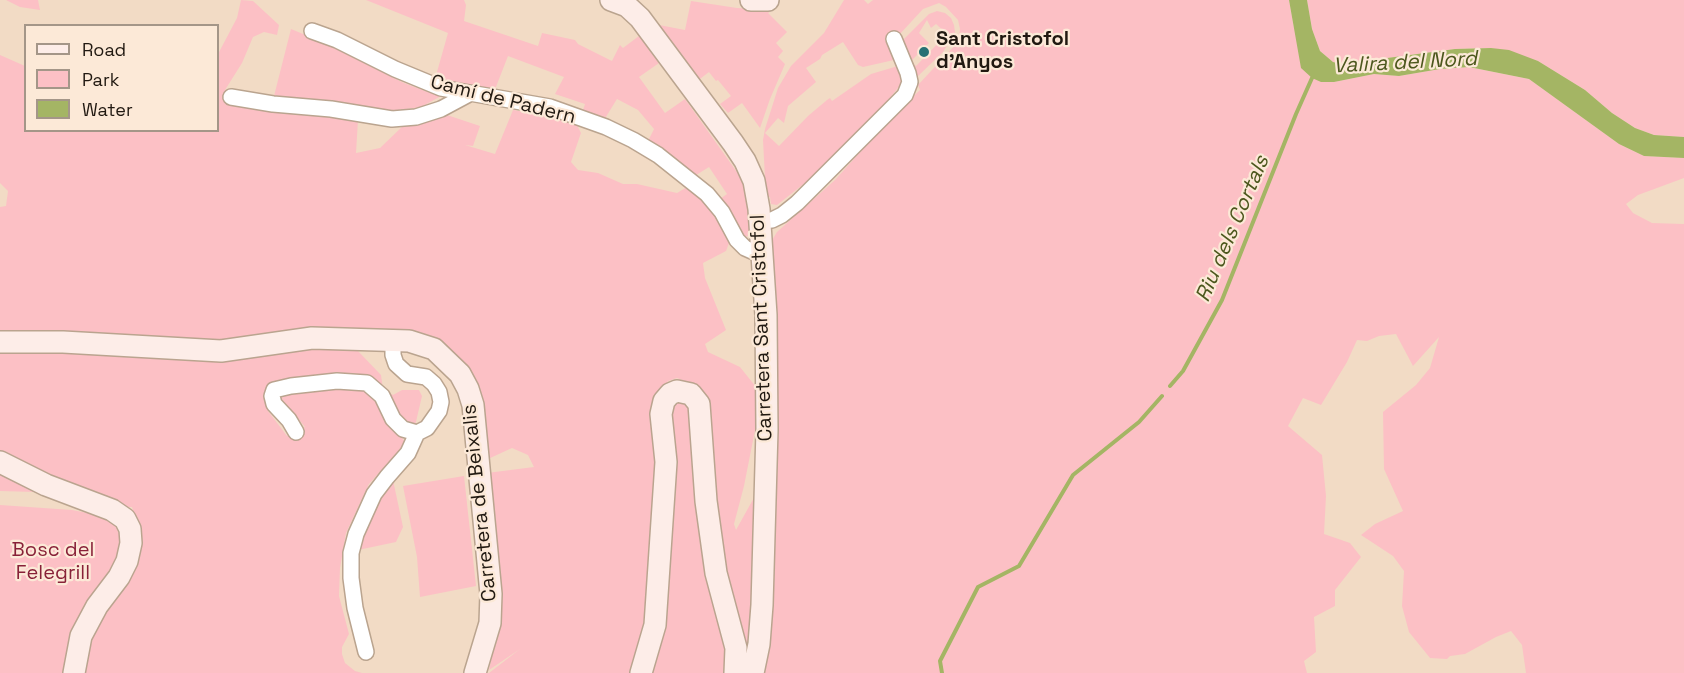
<!DOCTYPE html>
<meta charset="utf-8">
<style>
body{margin:0}
#map{position:relative;width:1684px;height:673px;overflow:hidden;background:#f2dbc5;font-family:"Space Grotesk",sans-serif}
canvas{display:block}
.legend{position:absolute;left:24px;top:24px;width:195px;height:108px;box-sizing:border-box;background:#fce9d7;border:2px solid #a49688;margin:0;padding:8px 10px;list-style:none;font-size:18px;color:#211911}
.legend li{display:flex;align-items:center;gap:12px;height:30px}
.legend b{width:30px;border:2px solid #a49688}
</style>
<div id="map">
<canvas width="1684" height="673"></canvas>
<ul class="legend">
<li><b style="height:8px;background:#fdede8"></b>Road</li>
<li><b style="height:16px;background:#fcc0c5"></b>Park</li>
<li><b style="height:16px;background:#a4b564"></b>Water</li>
</ul>
</div>
<script>
const c = document.querySelector('canvas').getContext('2d');
c.lineJoin = 'round';
function paint(path, color) { c.fillStyle = color; c.fill(path, 'evenodd'); }
const shape = rows => new Path2D(rows.map(r => 'M' + r).join(''));
function stroke(path, color, width, dash) { c.strokeStyle = color; c.lineWidth = width; c.lineCap = dash ? 'butt' : 'round'; c.setLineDash(dash || []); c.stroke(path); }
function label(font, color, halo, rows, align = 'center') {
  c.font = font + ' "Space Grotesk",sans-serif'; c.lineWidth = 4.5; c.setLineDash([]); c.textBaseline = 'middle'; c.strokeStyle = halo; c.fillStyle = color; for (const [text, x, y, turn = 0] of rows) {
    c.save(); c.translate(x, y); c.rotate((+turn || 0) * Math.PI / 180); c.textAlign = isNaN(turn) ? turn : align; if (halo) c.strokeText(text, 0, 0); c.fillText(text, 0, 0); c.restore();
  }
}
const green = shape([
 [6,0,38,0,40,10,20,7],
 [241,0,253,1,279,25,277,35,264,32,253,37,242,63,225,90,224,102,358,120,356,153,380,148,405,124,418,123,447,115,480,126,473,146,465,145,495,154,513,110,552,116,576,123,581,133,571,162,578,170,598,173,623,184,637,184,677,193,687,187,711,207,729,243,726,251,703,263,705,278,726,330,705,344,708,352,740,367,756,387,756,425,744,486,734,524,736,530,756,494,751,648,745,673,721,560,708,406,693,385,677,378,668,381,661,394,655,445,655,504,645,633,632,673,489,673,520,649,489,670,501,615,502,600,487,473,534,467,528,455,512,448,488,459,474,382,464,364,443,345,415,332,397,331,224,342,0,337,0,207,6,206,8,191,0,183,0,55,25,66,26,130,218,130,218,54,237,18],
 [366,0,464,0,466,5,464,21,538,46,542,33,575,40,578,44,612,61,620,45,623,48,639,36,659,63,639,77,665,113,685,99,744,182,751,225,748,236,744,237,720,199,727,194,709,167,693,177,648,141,654,129,638,110,617,99,604,120,582,113,585,104,555,94,564,77,508,56,494,92,435,79,448,33],
 [844,0,864,0,868,4,873,0,1289,0,1294,28,1334,82,1374,74,1399,76,1440,69,1469,67,1529,79,1619,144,1644,156,1684,158,1684,178,1638,195,1626,204,1633,213,1652,223,1684,224,1684,673,1526,673,1522,645,1511,631,1496,637,1465,654,1450,656,1447,659,1430,658,1409,632,1402,606,1404,571,1393,556,1361,535,1375,524,1403,511,1384,469,1383,412,1416,385,1430,368,1439,337,1413,366,1396,334,1379,336,1367,341,1357,340,1347,362,1321,405,1303,398,1288,426,1322,455,1326,496,1324,534,1350,543,1361,557,1335,590,1335,606,1314,617,1316,652,1304,661,1307,673,760,673,771,242,777,232,835,180,861,151,868,138,856,138,810,179,777,205,771,204,770,197,766,197,763,140,765,129,778,88,791,66,824,33],
 [939,3,946,7,958,20,960,29,958,42,918,85,920,90,894,115,885,104,902,83,904,75,898,66,871,74,832,101,830,98,827,100,808,116,779,146,765,133,778,118,784,123,788,106,816,82,806,68,820,59,822,55,843,42,858,65,863,67,894,60,885,40,886,36,894,35,898,32,899,35,923,9],
 [1307,0,1684,0,1684,137,1654,135,1635,128,1612,113,1585,90,1538,61,1491,48,1455,49,1342,64,1333,62,1320,51,1312,29],
 [691,1,737,8,773,10,768,13,787,32,776,43,783,51,778,57,785,64,770,99,760,128,742,103,728,113,720,104,731,96,718,80,716,81,709,72,696,82,654,24,685,30],
 [937,11,945,13,951,18,954,25,955,33,943,52,916,78,911,66,913,64,916,66,947,34,936,24,931,28,927,20,919,33,929,43,911,61,902,41,929,14],
 [291,29,320,41,404,83,428,92,443,95,421,107,391,111,312,99,274,96],
 [295,346,344,347,358,351,381,375,383,389,393,395,402,390,419,390,422,396,415,426,402,439,404,440,402,447,369,484,346,533,340,568,339,596,349,634,342,647,342,654,345,663,355,671,362,673,83,673,96,628,139,528,132,507,126,507,82,493,0,452,0,351],
 [301,388,281,398,305,427,287,436,268,411,265,400],
 [680,402,687,404,690,411,692,472,704,557,729,663,728,673,650,673,674,475,672,412,673,405],
 [0,471,35,489,35,492,0,491],
 [464,476,476,586,420,597,417,557,403,486],
 [393,480,403,527,396,542,358,550,362,532,380,497],
 [0,505,72,510,98,515,121,529,123,550,65,673,0,673]
]);
const water = shape([
 [1289,0,1307,0,1312,29,1320,51,1333,62,1342,64,1455,49,1491,48,1509,50,1538,61,1585,90,1612,113,1635,128,1654,135,1684,137,1684,158,1644,156,1619,144,1529,79,1469,67,1440,69,1399,76,1374,74,1334,82,1321,82,1312,78,1301,68]
]);
const stream = shape([
 [1170,386,1183,371,1222,300,1296,114,1312,78],
 [942,673,940,661,978,587,1019,566,1073,475,1139,422,1162,396]
]);
const minor = shape([
 [312,31,337,40,395,69,441,88,550,107,606,127,633,140,658,155,707,194,722,212,737,240,745,248,754,252,762,252],
 [231,97,273,104,331,109,392,119,416,117,441,109,469,94],
 [760,221,772,220,782,215,797,203,905,95,910,82,908,73,894,39],
 [296,432,289,420,274,404,272,396,274,390,291,386,337,381,367,383,382,396,393,419,403,429,417,433,427,428,439,411,441,402,439,392,434,384,426,377,407,374,396,364,393,355,393,341],
 [366,652,355,608,351,578,351,553,356,534,374,494,387,477,408,453,417,433]
]);
const secondary = shape([
 [611,0,627,6,640,18,733,143,745,161,754,181,759,209,766,315,767,430,762,605,759,644,753,673],
 [751,0,768,0],
 [0,342,63,342,221,351,312,338,409,341,434,349,460,374,468,389,473,405,491,594,490,623,475,673],
 [0,462,46,485,112,510,125,519,130,529,131,543,127,561,119,577,97,606,81,636,74,673],
 [641,673,655,625,666,462,661,414,664,401,670,394,677,391,691,394,699,404,706,501,716,573,736,648,735,673]
]);
const markers = [
 [924,52,6,"#277174"]
];
const poiNames = [
 ["Sant Cristofol",936,40],
 ["d'Anyos",936,63]
];
const streetNames = [
 ["Camí de Padern",503,100,14],
 ["Carretera Sant Cristofol",762,328,-92],
 ["Carretera de Beixalis",480,503,-96]
];
const parkNames = [
 ["Bosc del",53,551],
 ["Felegrill",53,574]
];
const waterNames = [
 ["Valira del Nord",1405,63,-3],
 ["Riu dels Cortals",1233,229,-67]
];
paint(green, '#fcc0c5');
paint(water, '#a4b564');
stroke(stream, '#a4b564', 4);
stroke(minor, '#baa48f', 18);
stroke(secondary, '#baa48f', 24);
stroke(minor, '#fff', 15);
stroke(secondary, '#fdede8', 21);
for (const [x, y, r, color] of markers) { const dot = new Path2D(); dot.arc(x, y, r, 0, 2 * Math.PI); c.fillStyle = color; c.fill(dot); stroke(dot, '#fce9d7', 2); }
label('bold 20px', '#211911', '#fce9d7', poiNames, 'left');
label('20px', '#211911', '#fce9d7', streetNames);
label('20px', '#882138', '#fce9d7', parkNames);
label('italic 21px', '#4c571d', '#fce9d7', waterNames);
</script>
